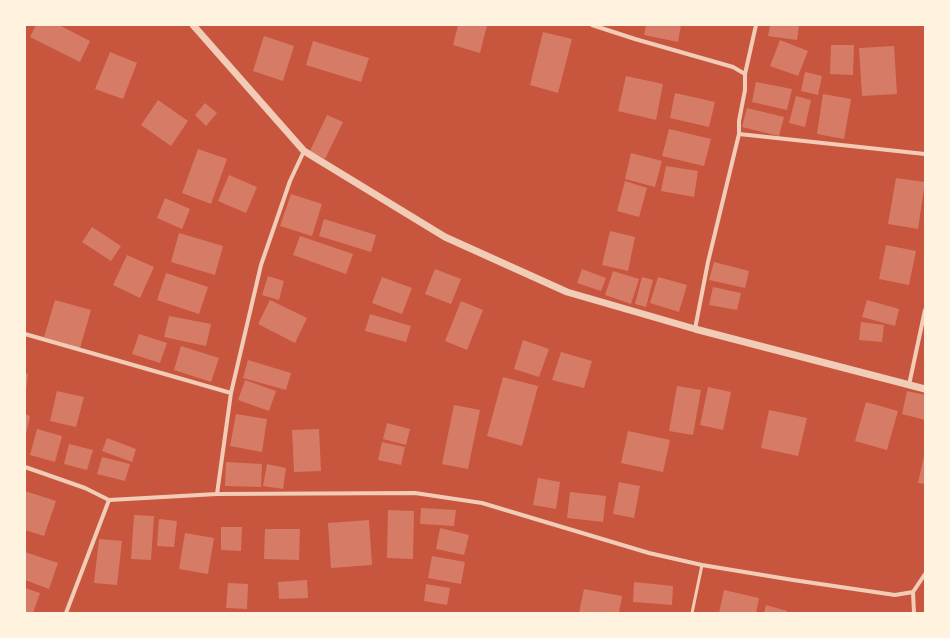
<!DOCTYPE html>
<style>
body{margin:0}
#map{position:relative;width:950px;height:638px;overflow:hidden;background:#c8553d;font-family:"DejaVu Sans",sans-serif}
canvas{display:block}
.frame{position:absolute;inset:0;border:26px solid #fff3e0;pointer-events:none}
</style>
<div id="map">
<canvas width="950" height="638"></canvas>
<div class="frame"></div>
</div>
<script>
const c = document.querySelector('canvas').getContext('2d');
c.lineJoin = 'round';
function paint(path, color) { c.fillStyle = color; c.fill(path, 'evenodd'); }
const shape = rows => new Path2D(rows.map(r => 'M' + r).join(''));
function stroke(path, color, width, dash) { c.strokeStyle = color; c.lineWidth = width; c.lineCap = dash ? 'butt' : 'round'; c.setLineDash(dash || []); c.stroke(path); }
const building = shape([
 [36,25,59,25,90,41,80,62,30,37],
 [458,25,487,25,480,53,453,45],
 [646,25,681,25,678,42,644,35],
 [770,25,799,25,797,40,768,36],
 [543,32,572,39,558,93,530,85],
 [264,36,294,46,283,81,253,71],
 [780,40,808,51,798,76,770,66],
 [313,41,369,58,361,82,306,65],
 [831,45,854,45,853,75,830,74],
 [894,46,897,94,862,96,859,48],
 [110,52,137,63,123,99,95,89],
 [805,72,822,76,818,95,801,91],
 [626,76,663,84,656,120,618,111],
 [756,82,792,89,787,110,752,102],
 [675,93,715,102,709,127,670,118],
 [823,94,851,99,844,139,817,134],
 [796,96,811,100,805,127,789,123],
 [158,100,188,121,171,146,141,125],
 [205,103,217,113,206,126,195,115],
 [747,108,784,117,779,136,742,127],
 [327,115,343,122,325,159,310,151],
 [669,129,711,139,704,166,662,156],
 [198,149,227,159,211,204,182,193],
 [631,153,662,161,655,187,625,179],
 [666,166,698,171,694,197,661,191],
 [229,175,257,187,246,213,218,201],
 [896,178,925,182,918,229,888,224],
 [625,181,647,188,639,217,617,211],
 [291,194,322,204,312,236,280,226],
 [165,198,190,209,182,229,157,218],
 [324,219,376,235,371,252,319,236],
 [92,227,121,246,111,261,82,242],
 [610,231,635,237,628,271,602,265],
 [179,233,223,246,215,275,171,262],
 [300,236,353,254,346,274,293,255],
 [886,245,916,251,909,285,879,279],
 [127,255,154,267,140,298,113,285],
 [714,262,749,271,745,288,709,280],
 [435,269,461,279,451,304,425,294],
 [582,269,606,278,601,291,577,283],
 [613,271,639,279,631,304,605,295],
 [166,273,208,287,199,314,157,300],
 [268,276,284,281,279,300,262,295],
 [382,277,412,288,402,314,372,303],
 [642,277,653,280,646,307,635,304],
 [658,277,687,285,679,312,650,303],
 [713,287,741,293,737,310,709,305],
 [55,300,91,310,80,348,44,337],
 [270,300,307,318,295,343,258,324],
 [867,300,899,309,895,326,862,317],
 [461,301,483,310,467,350,445,341],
 [370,314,411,326,406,342,365,331],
 [169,316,211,324,206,346,164,337],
 [861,322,884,325,882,342,859,340],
 [139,334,167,343,160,363,132,354],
 [523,340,549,349,539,377,514,369],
 [181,346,219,358,211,382,174,370],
 [561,352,592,361,584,388,552,380],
 [248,360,291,373,286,390,243,378],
 [25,373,28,374,26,390,25,390],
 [503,377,538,386,522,446,487,436],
 [245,380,276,391,269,411,238,400],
 [677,386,701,390,693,435,669,431],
 [708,387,731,392,723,430,700,425],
 [57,391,84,397,76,427,50,421],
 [907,391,925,395,925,420,902,414],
 [866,402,898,411,887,450,855,441],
 [454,405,480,410,468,469,442,464],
 [769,410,807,418,798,456,761,448],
 [25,414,30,416,26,434,25,434],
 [236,414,267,419,262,452,230,446],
 [387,423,410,429,406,445,383,439],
 [37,429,62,436,55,462,30,455],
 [319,429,321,471,294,472,292,430],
 [628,431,670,440,663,472,621,463],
 [107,438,136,449,132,462,102,451],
 [382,442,405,447,401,465,378,460],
 [69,444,93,450,87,470,64,464],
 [924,456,925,457,925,484,918,483],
 [102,457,130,464,125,481,97,474],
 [226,462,262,464,261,487,225,486],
 [267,464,286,468,283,489,263,486],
 [538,478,560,482,556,509,533,505],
 [619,482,640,486,634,518,613,514],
 [25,491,56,501,44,536,25,530],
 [570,492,606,496,603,522,567,518],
 [421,508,456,510,454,526,420,524],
 [388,510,414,511,413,559,387,558],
 [134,515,154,516,151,560,131,559],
 [159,519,177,521,174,547,157,546],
 [369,520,372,565,331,568,328,523],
 [221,527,242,527,241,551,221,550],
 [440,528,469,535,464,555,436,549],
 [265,529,300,529,299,560,264,559],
 [185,533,214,538,208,574,179,569],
 [99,539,122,541,117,585,94,583],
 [25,552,58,563,49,589,25,580],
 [432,556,465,562,461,584,428,578],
 [307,580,308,598,279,599,278,582],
 [634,582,673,586,672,605,633,602],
 [228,583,248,584,247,609,226,608],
 [426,584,450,588,447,605,424,601],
 [25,588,40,593,33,613,25,613],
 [584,589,622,596,619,613,579,613],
 [724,590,759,598,756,613,719,613],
 [766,605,787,611,786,613,764,613]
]);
const service = shape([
 [692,613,702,565]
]);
const minor = shape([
 [592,25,635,39,733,67,745,74,745,90,739,121,739,134,708,262,695,329],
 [745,74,756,25],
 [739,134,925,154],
 [25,334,231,393],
 [909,385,925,310],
 [25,467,85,488,109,500,217,494,415,493,482,503,649,553,702,565,793,580,895,595,913,592,925,574],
 [217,494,231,393,261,265,290,181,304,151],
 [913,592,914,613],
 [66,613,109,500]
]);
const tertiary = shape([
 [193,25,304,151,445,237,567,292,695,329,925,389]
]);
paint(building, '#d67c66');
stroke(service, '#f1ccb7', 3);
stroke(minor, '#f1ccb7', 4);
stroke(tertiary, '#f1ccb7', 7);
</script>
